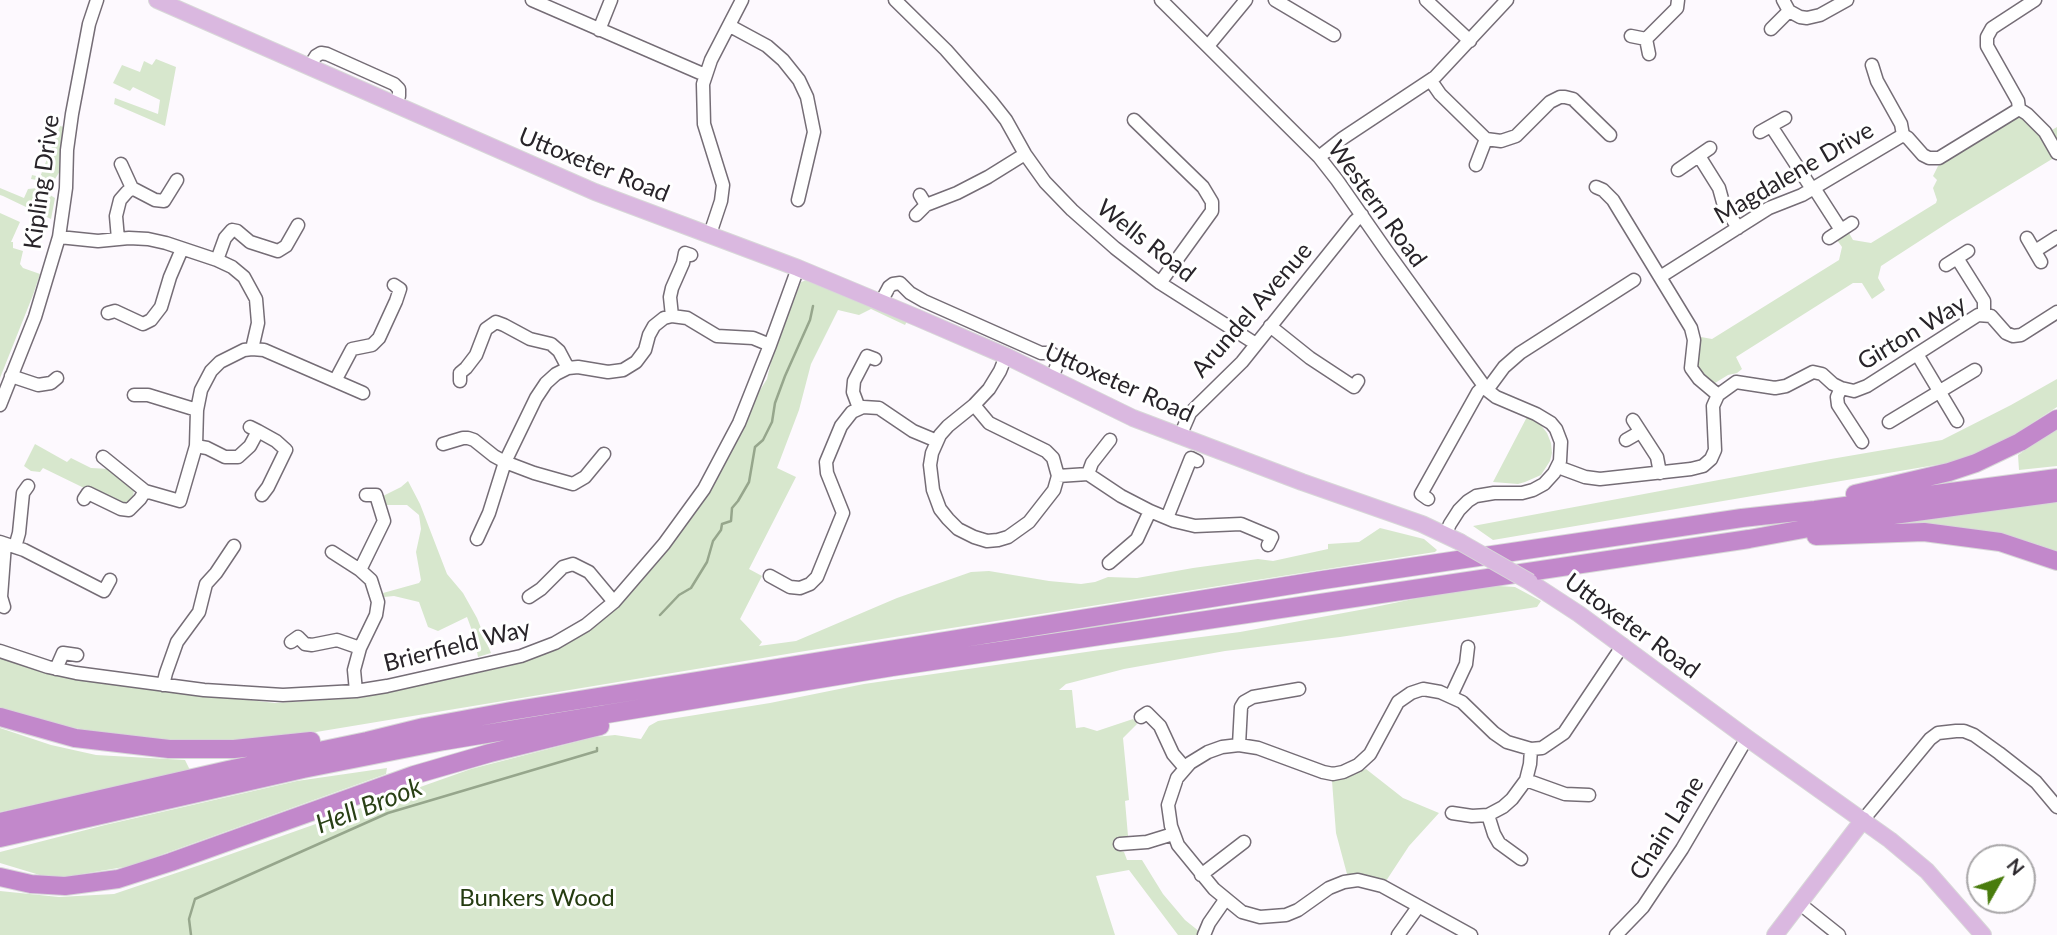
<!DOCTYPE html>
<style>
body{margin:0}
#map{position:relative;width:2057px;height:935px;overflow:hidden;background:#fdf9fe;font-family:Lato,sans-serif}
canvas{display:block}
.north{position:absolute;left:1966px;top:844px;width:70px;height:70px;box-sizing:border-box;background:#fff;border:2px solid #a9a7a9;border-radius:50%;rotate:50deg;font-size:19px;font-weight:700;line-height:28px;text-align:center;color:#282429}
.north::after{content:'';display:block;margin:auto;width:24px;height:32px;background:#497c0d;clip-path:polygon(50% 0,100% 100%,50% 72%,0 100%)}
</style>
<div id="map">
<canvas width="2057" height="935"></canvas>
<div class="north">N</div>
</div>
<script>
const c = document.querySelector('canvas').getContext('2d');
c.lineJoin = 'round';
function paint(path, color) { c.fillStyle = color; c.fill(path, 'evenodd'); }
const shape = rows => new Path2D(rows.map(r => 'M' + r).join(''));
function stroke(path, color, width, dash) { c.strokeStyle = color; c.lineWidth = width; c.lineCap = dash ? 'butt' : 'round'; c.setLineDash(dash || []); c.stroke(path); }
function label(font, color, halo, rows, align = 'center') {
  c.font = font + ' Lato,sans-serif'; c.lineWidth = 6; c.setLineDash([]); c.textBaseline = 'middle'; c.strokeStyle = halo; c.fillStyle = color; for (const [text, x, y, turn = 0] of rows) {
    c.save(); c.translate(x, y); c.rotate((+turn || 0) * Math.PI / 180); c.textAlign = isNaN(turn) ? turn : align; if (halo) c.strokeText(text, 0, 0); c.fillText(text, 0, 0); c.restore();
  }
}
const green = shape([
 [156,59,176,67,165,126,114,104,115,98,158,114,160,100,133,87,130,91,113,83,122,65,140,72,144,61,152,65],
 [2018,116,2026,118,2040,137,2057,127,2057,156,1952,220,1881,266,1878,278,1885,290,1872,299,1862,283,1853,283,1736,357,1742,369,1737,373,1728,375,1715,383,1703,374,1698,365,1701,337,1712,339,1839,260,1842,247,1837,240,1849,233,1853,240,1871,243,1936,203,1937,200,1933,188,1937,180,1933,176,1938,166],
 [60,126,64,127,60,171,55,179,48,182,31,179,32,175,40,177],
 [0,188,24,198,28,189,37,188,39,191,50,195,55,198,51,219,3,196,0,195],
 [0,213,20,222,11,242,13,242,13,248,23,251,20,264,23,268,40,274,33,295,0,378],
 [807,280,908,319,905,325,871,309,859,315,838,310,811,364,799,410,777,468,796,477,749,569,762,576,740,619,762,642,759,646,796,641,897,598,971,572,989,571,1049,581,1081,584,1095,582,1108,577,1137,578,1193,568,1258,559,1273,561,1328,549,1328,544,1359,542,1380,528,1424,539,1437,550,1435,552,799,652,286,737,239,741,178,742,109,735,33,719,0,708,0,658,50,674,108,684,275,703,360,698,510,666,549,651,643,576,767,379,773,353,801,282],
 [2057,379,2057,407,2015,434,1981,453,1953,462,1493,540,1473,526,1831,459,1942,440,2011,405],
 [1528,415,1540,424,1547,433,1551,443,1552,453,1550,461,1541,475,1525,482,1518,484,1493,482],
 [2057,428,2057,466,2019,470,2018,455],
 [35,444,67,462,71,458,91,468,110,469,134,489,133,498,127,505,119,505,43,468,40,472,31,471,24,466],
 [408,481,420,504,447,574,463,593,477,618,491,653,478,657,474,636,467,617,438,631,428,627,419,602,394,596,384,597,383,593,419,583,421,580,416,552,421,529,419,515,407,505,382,505,381,497,401,487],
 [2057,501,2057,552,1905,525,1905,520],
 [1481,585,1515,587,1541,601,1537,607,1340,637,1225,651,1124,669,1066,684,1059,690,1072,690,1076,728,1084,727,1097,731,1133,719,1137,724,1123,738,1129,800,1125,801,1128,836,1114,839,1116,850,1124,852,1127,860,1142,860,1163,894,1185,920,1200,932,1198,935,1178,935,1129,870,1096,876,1115,935,0,935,0,891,59,897,114,894,200,865,471,769,595,737,615,735,641,739,649,726,658,721,770,703,864,684,1100,650,1240,632,1365,609],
 [0,728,51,745,96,755,185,760,190,770,0,812],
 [387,768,386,774,130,866,70,876,43,876,0,863,0,852,105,825,297,781],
 [1366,769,1403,798,1439,813,1409,846,1386,881,1363,875,1347,874,1336,833,1332,781]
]);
const stream = shape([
 [660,615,679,595,691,588,707,562,713,541,721,530,722,524,731,521,732,508,738,501,749,482,755,447,763,440,772,422,775,403,785,376,810,320,813,306],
 [191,935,189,919,195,899,388,813,597,751,597,748]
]);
const minor = shape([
 [532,0,705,75],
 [895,0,946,50,991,101,1006,120,1025,154,1045,182,1072,210,1115,248,1160,283,1256,344],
 [1161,0,1319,157,1337,180,1388,253,1487,390,1496,397,1536,414,1551,423,1556,429,1561,442,1560,461,1554,473,1544,484,1533,490,1522,493,1494,493,1476,496,1468,501,1459,510,1450,524,1445,535],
 [1275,0,1334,35],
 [1426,0,1470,41],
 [1783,0,1789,11,1800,17,1807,18,1820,15,1847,0],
 [2035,0,1992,28,1987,37,1987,46,2018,101,2019,109,2027,114,2045,132,2057,153],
 [730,26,767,46,783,60,799,80,807,97,814,132,798,200],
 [1771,29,1789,11],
 [599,30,611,0],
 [1631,36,1646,39,1677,8,1678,0],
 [1646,39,1649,54],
 [1208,46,1246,0],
 [1872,65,1877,81,1901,124,1903,135],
 [309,67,316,56,321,53,327,54,394,84,399,89,399,96,394,104],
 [1431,81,1440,94,1486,139,1501,141,1516,136,1550,102,1560,97,1565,97,1573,99,1610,135],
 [1134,120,1203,187,1212,202,1212,211,1160,283],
 [1771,126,1812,189],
 [1760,132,1785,118],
 [1699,156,1719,188,1724,206,1738,228],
 [1319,157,1343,138,1435,77,1507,0],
 [121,164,132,188],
 [1476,165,1486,139],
 [1678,170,1710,148],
 [1596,187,1603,190,1613,200,1691,328,1694,340,1691,368,1699,379,1718,395],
 [1814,188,1841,230],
 [920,195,926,205,957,193,988,177,1025,154],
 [916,215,926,205],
 [710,234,721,201,723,185,704,124,703,84,711,60,742,0],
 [59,237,98,241,129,238,148,239,166,243,217,260,232,267,244,277,256,299,258,323,252,349],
 [1829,238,1852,223],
 [2027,238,2041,262],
 [118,239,116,216,120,200,127,192,132,188,155,200,164,201,177,180],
 [2035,251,2057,237],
 [1957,258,1984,301,1984,314],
 [217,260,225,238,232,230,237,231,250,242,278,251,286,246,298,225],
 [1946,265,1968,251],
 [1660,277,1769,208,1802,195,1903,135,1908,138,1923,155,1929,158,1939,158,2019,109],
 [881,302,889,287,893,284,900,283,910,293,924,301,1041,353,1051,353,1055,356,1057,365,1052,378],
 [108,313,115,311,143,324,151,320,161,307,170,277,182,249],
 [672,316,670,297,672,288,683,263,685,253,691,255],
 [1270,326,1310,358,1354,387,1358,381],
 [1917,354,1957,421],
 [11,376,38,385,51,383,57,378],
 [335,381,352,349,372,345,379,338,396,301,400,289,394,285],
 [460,381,460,373,466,368,476,355,486,329,496,322,504,325,530,339,551,344,559,351,568,368],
 [1841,388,1837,397,1838,405,1862,442],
 [1487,390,1504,367,1520,353,1634,280],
 [134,395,148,395,197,410],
 [0,405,35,317,59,237,66,188,67,150,72,114,89,24,97,0],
 [974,405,989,423,1046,451,1053,458,1058,476,1054,490,1029,522,1008,537,998,540,987,541,974,537,958,529,948,519,940,509,933,490,930,465,932,453,940,435,948,426,974,405,989,389,1000,371,1006,356],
 [859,408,853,392,854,381,867,356,875,359],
 [1633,420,1657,457,1660,473],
 [1889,422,1975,370],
 [258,431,276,441,286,450,268,487,262,495],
 [1180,436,1190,413,1242,362,1355,221,1362,215],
 [1626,440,1640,432],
 [443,444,463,438,468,438,474,440,494,456,505,462,534,473,573,484,585,477,604,454],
 [196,446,207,448,225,457,238,457,250,446,258,431,250,427],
 [103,457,145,491,180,501,196,446,197,410,201,390,211,371,220,362,244,350,252,349,264,350,363,393],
 [1558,467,1585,477,1600,479,1691,469,1703,466,1711,459,1715,450,1713,406,1718,395,1736,382,1775,388,1786,386,1813,372,1822,374,1833,384,1841,388,1854,391,1867,386,1978,315,1991,316,2006,333,2013,336,2021,335,2057,312],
 [1088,474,1092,463,1110,440],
 [1058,476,1088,474,1121,496,1150,511,1174,521,1195,526,1241,524,1272,537,1268,545],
 [84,499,88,493,121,509,129,510,140,499,145,491],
 [1428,499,1421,494,1478,392,1484,386],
 [1167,518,1191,458,1197,461],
 [477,539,489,513,505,462,536,398,546,383,556,374,568,368,578,367,608,372,623,370,636,362,645,350,649,335,654,326,664,318,672,316,687,318,717,336,753,338,770,345],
 [0,542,24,550,104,591,110,580],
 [15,547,19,533,23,493,28,486],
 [332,552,360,570],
 [1109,563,1137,539,1150,511],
 [770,576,790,587,800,588,810,584,817,577,843,513,827,473,826,462,841,426,852,412,863,407,879,408,913,431,937,441],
 [529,597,541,589,563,567,573,564,589,572,614,602],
 [4,607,1,597,5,544],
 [291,642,298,637,305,644,312,645,337,640,360,648,354,670,356,691],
 [360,648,376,615,378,602,371,580,360,570,384,521,376,495,366,495],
 [0,651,48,667,76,673,204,690,283,695,356,691,387,686,521,656,555,643,586,625,614,602,664,544,704,489,739,423,770,345,798,268],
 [56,669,63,653,77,655],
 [163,685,166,673,177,642,199,612,206,584,216,573,234,546],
 [1451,696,1466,664,1468,647],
 [1141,717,1147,713,1160,726,1173,754,1185,768],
 [1239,745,1241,707,1244,702,1253,697,1299,689],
 [1526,780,1565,794,1589,795],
 [1452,813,1472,816,1488,815,1503,807,1512,799,1526,780,1530,764,1531,749],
 [1488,815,1494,834,1499,843,1521,859],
 [1863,820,1930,739,1938,733,1956,731,1964,731,1974,735,1999,753,2036,782,2057,807],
 [1120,844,1147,842,1173,834],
 [1201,875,1244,842],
 [1799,903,1839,935],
 [1204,935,1209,923,1225,900],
 [1398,935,1418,907],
 [1471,935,1382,886,1358,880,1344,882,1329,888,1298,910,1286,915,1260,917,1242,912,1214,889,1178,845,1171,826,1168,805,1177,778,1190,763,1208,752,1222,747,1239,745,1258,748,1323,772,1333,774,1343,772,1358,765,1370,754,1398,702,1411,693,1423,689,1440,692,1462,702,1494,733,1507,742,1531,749,1542,748,1564,733,1623,645],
 [1616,935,1643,907,1655,889,1682,849,1747,738]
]);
const major = shape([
 [157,0,595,192,798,268,918,318,1006,356,1133,418,1302,482,1422,524,1460,542],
 [1530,582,1579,614,1747,738,1890,840,1927,871,1983,935],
 [1775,935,1863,820]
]);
const highway = shape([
 [1855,494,1949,472,1976,463,2020,442,2057,419],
 [1816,536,1924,532,2000,542,2057,561],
 [0,717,75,738,169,749,234,749,311,741],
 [0,822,228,770,367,741,424,727,511,711,1323,580,1742,518,1815,510,2057,478],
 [0,838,303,769,444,741,558,722,892,667,1749,539,1842,522,2057,493],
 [0,877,31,884,65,886,118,879,171,862,414,775,490,753,600,726]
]);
const majorBridge = shape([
 [1460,542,1530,582]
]);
const streetNames = [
 ["Uttoxeter Road",594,165,22],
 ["Magdalene Drive",1794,173,-30],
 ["Kipling Drive",42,182,-82],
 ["Western Road",1377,204,54],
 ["Wells Road",1146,241,38],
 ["Arundel Avenue",1252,310,-49],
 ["Girton Way",1912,333,-31],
 ["Uttoxeter Road",1119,383,24],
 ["Uttoxeter Road",1632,626,36],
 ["Brierfield Way",457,646,-14],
 ["Chain Lane",1667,828,-58]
];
const parkNames = [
 ["Bunkers Wood",537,898]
];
const waterNames = [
 ["Hell Brook",369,806,-21]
];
paint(green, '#d7e7cd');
stroke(stream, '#96a68c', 2.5);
stroke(minor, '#756d76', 15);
stroke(major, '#d8d8d8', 18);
stroke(highway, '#d8d8d8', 20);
stroke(minor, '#fff', 12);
stroke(major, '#dab8e0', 16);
stroke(highway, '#c288cb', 18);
stroke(majorBridge, '#d8d8d8', 18, []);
stroke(majorBridge, '#dab8e0', 16);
label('24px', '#282429', '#fff', streetNames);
label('24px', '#253c11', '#fff', parkNames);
label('italic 26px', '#294015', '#fff', waterNames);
</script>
